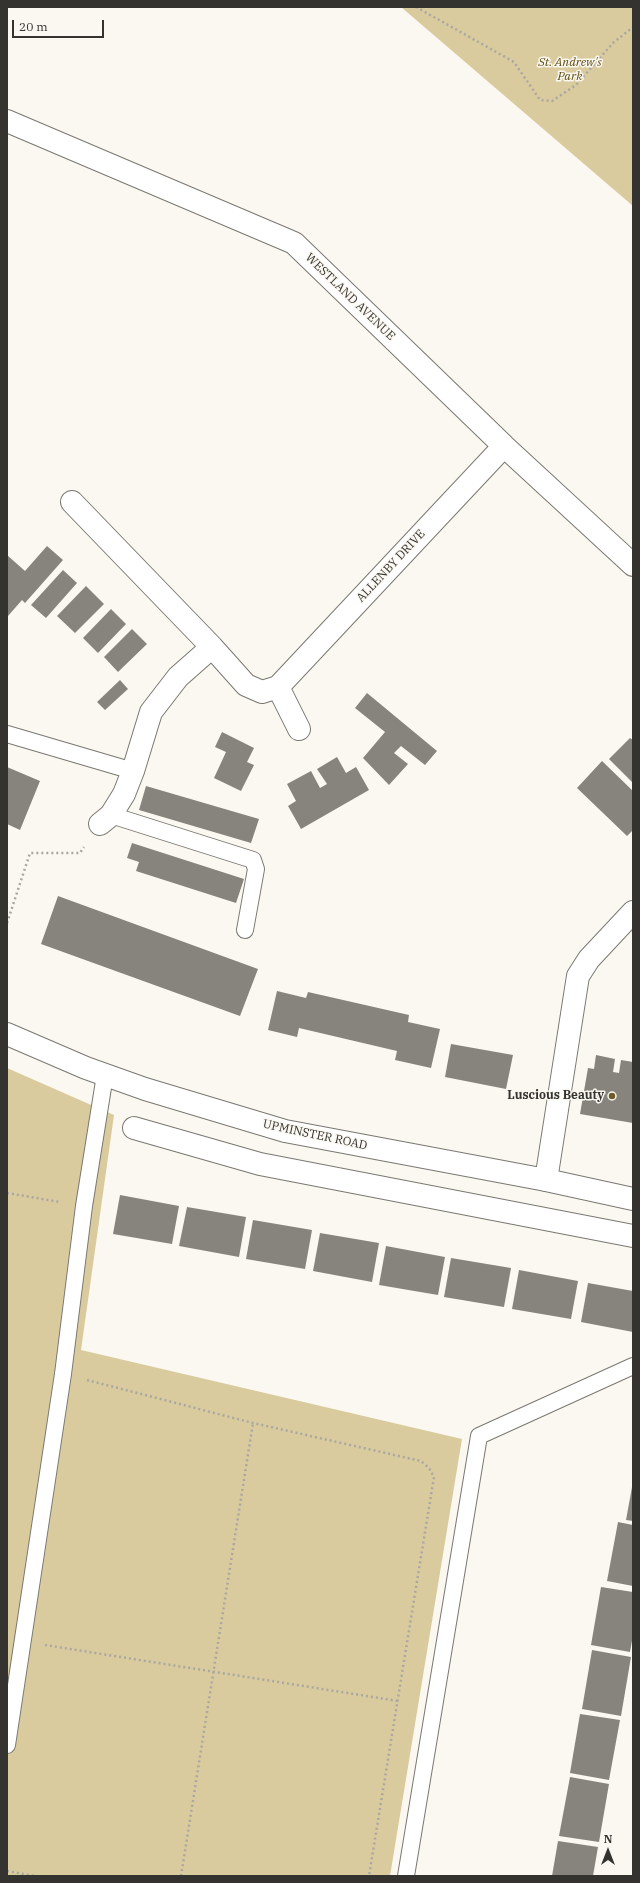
<!DOCTYPE html>
<style>
body{margin:0}
#map{position:relative;width:640px;height:1883px;overflow:hidden;background:#fbf8f1;font-family:"IBM Plex Serif",serif}
canvas{display:block}
.frame{position:absolute;inset:0;border:8px solid #343330;pointer-events:none}
.north{position:absolute;left:588px;top:1831px;width:40px;height:40px;-webkit-text-stroke:3px #fbf8f1;paint-order:stroke;rotate:0deg;font-size:11px;font-weight:700;line-height:16px;text-align:center;color:#343330}
.north::after{content:'';display:block;margin:auto;width:14px;height:18px;background:#343330;clip-path:polygon(50% 0,100% 100%,50% 72%,0 100%)}
.scale{position:absolute;left:12px;top:20px;width:92px;height:18px;box-sizing:border-box;border:2px solid #343330;border-top:0;padding-left:5px;font-size:12px;line-height:14px;white-space:nowrap;color:#343330;-webkit-text-stroke:3px #fbf8f1;paint-order:stroke}
</style>
<div id="map">
<canvas width="640" height="1883"></canvas>
<div class="frame"></div>
<div class="north">N</div>
<div class="scale">20 m</div>
</div>
<script>
const c = document.querySelector('canvas').getContext('2d');
c.lineJoin = 'round';
function paint(path, color) { c.fillStyle = color; c.fill(path, 'evenodd'); }
const shape = rows => new Path2D(rows.map(r => 'M' + r).join(''));
function stroke(path, color, width, dash) { c.strokeStyle = color; c.lineWidth = width; c.lineCap = dash ? 'butt' : 'round'; c.setLineDash(dash || []); c.stroke(path); }
function label(font, color, halo, rows, align = 'center') {
  c.font = font + ' "IBM Plex Serif",serif'; c.lineWidth = 3; c.setLineDash([]); c.textBaseline = 'middle'; c.strokeStyle = halo; c.fillStyle = color; for (const [text, x, y, turn = 0] of rows) {
    c.save(); c.translate(x, y); c.rotate((+turn || 0) * Math.PI / 180); c.textAlign = isNaN(turn) ? turn : align; if (halo) c.strokeText(text, 0, 0); c.fillText(text, 0, 0); c.restore();
  }
}
const green = shape([
 [401,7,633,7,633,206],
 [7,1068,114,1115,81,1350,462,1439,390,1876,7,1876]
]);
const building = shape([
 [47,546,63,560,25,603,22,600,8,616,7,555,25,571],
 [63,570,77,583,46,618,31,605],
 [86,586,104,604,75,633,57,616],
 [111,609,126,624,98,653,83,638],
 [132,629,147,644,118,672,104,657],
 [120,680,128,689,105,710,97,702],
 [367,693,437,751,425,765,401,746,394,753,408,764,389,785,363,758,385,732,355,708],
 [222,732,254,748,247,762,254,765,241,791,214,778,226,752,215,747],
 [630,738,633,740,633,783,609,759],
 [337,757,346,773,356,767,369,790,301,829,288,806,296,801,287,784,311,771,320,788,327,784,317,769],
 [602,761,633,791,633,830,627,836,577,788],
 [7,767,40,781,20,830,7,824],
 [146,786,259,819,251,843,139,810],
 [132,843,244,879,236,903,136,871,139,862,127,858],
 [58,896,258,969,240,1016,41,944],
 [277,991,306,998,308,992,409,1015,408,1022,440,1029,431,1068,395,1060,397,1051,299,1028,297,1037,268,1030],
 [451,1044,513,1055,506,1089,445,1077],
 [596,1055,615,1059,613,1072,619,1073,621,1060,633,1062,633,1123,580,1114,588,1068,594,1069],
 [120,1195,179,1206,172,1244,113,1234],
 [187,1207,246,1217,239,1257,179,1246],
 [253,1220,312,1230,305,1269,246,1259],
 [320,1233,379,1243,372,1282,313,1271],
 [386,1246,445,1257,438,1295,379,1285],
 [451,1258,511,1268,504,1307,444,1297],
 [519,1270,578,1281,571,1319,512,1309],
 [588,1283,633,1291,633,1332,581,1322],
 [632,1487,633,1487,633,1521,626,1520],
 [618,1522,633,1525,633,1586,607,1581],
 [601,1587,633,1592,633,1635,630,1652,591,1645],
 [592,1650,631,1657,621,1716,582,1709],
 [580,1714,620,1720,609,1780,570,1773],
 [570,1777,609,1784,599,1842,559,1836],
 [558,1841,598,1847,593,1876,552,1876]
]);
const path = shape([
 [416,7,514,62,540,100,552,101,576,85,613,43,633,27],
 [7,923,30,853,80,853,84,847],
 [7,1193,60,1202],
 [87,1380,253,1423,421,1461,429,1468,434,1477,369,1876],
 [45,1645,398,1701],
 [7,1871,35,1876],
 [181,1876,253,1423]
]);
const service = shape([
 [7,734,133,771],
 [111,815,253,860,256,869,245,930],
 [7,1745,63,1374,84,1206,105,1075],
 [406,1876,479,1436,633,1366]
]);
const minor = shape([
 [7,121,294,243,504,446,633,565],
 [72,502,212,647,246,685,262,692,278,687,299,729],
 [278,687,504,446],
 [100,824,111,815,124,794,133,771,151,712,178,677,212,647],
 [134,1128,260,1164,633,1236],
 [546,1180,578,976,589,959,633,912]
]);
const primary = shape([
 [7,1034,86,1068,145,1089,285,1131,546,1180,633,1199]
]);
const markers = [
 [612,1096,4,"#6c5c29"]
];
const parkNames = [
 ["St. Andrew's",570,63],
 ["Park",570,77]
];
const streetNames = [
 ["WESTLAND AVENUE",350,297,44],
 ["ALLENBY DRIVE",391,566,-47],
 ["UPMINSTER ROAD",315,1135,12]
];
const poiNames = [
 ["Luscious Beauty",604,1096]
];
paint(green, '#dacb9e');
paint(building, '#87847d');
stroke(service, '#7a7871', 18);
stroke(minor, '#7a7871', 24);
stroke(primary, '#7a7871', 24);
stroke(path, '#a9a7a1', 2.5, [2, 3]);
stroke(service, '#fff', 16);
stroke(minor, '#fff', 22);
stroke(primary, '#fff', 22);
for (const [x, y, r, color] of markers) { const dot = new Path2D(); dot.arc(x, y, r, 0, 2 * Math.PI); c.fillStyle = color; c.fill(dot); stroke(dot, '#fbf8f1', 1.5); }
label('italic 12px', '#5d4b0f', '#fbf8f1', parkNames);
label('12px', '#343330', '#fbf8f1', streetNames);
label('bold 12px', '#343330', '#fbf8f1', poiNames, 'right');
</script>
